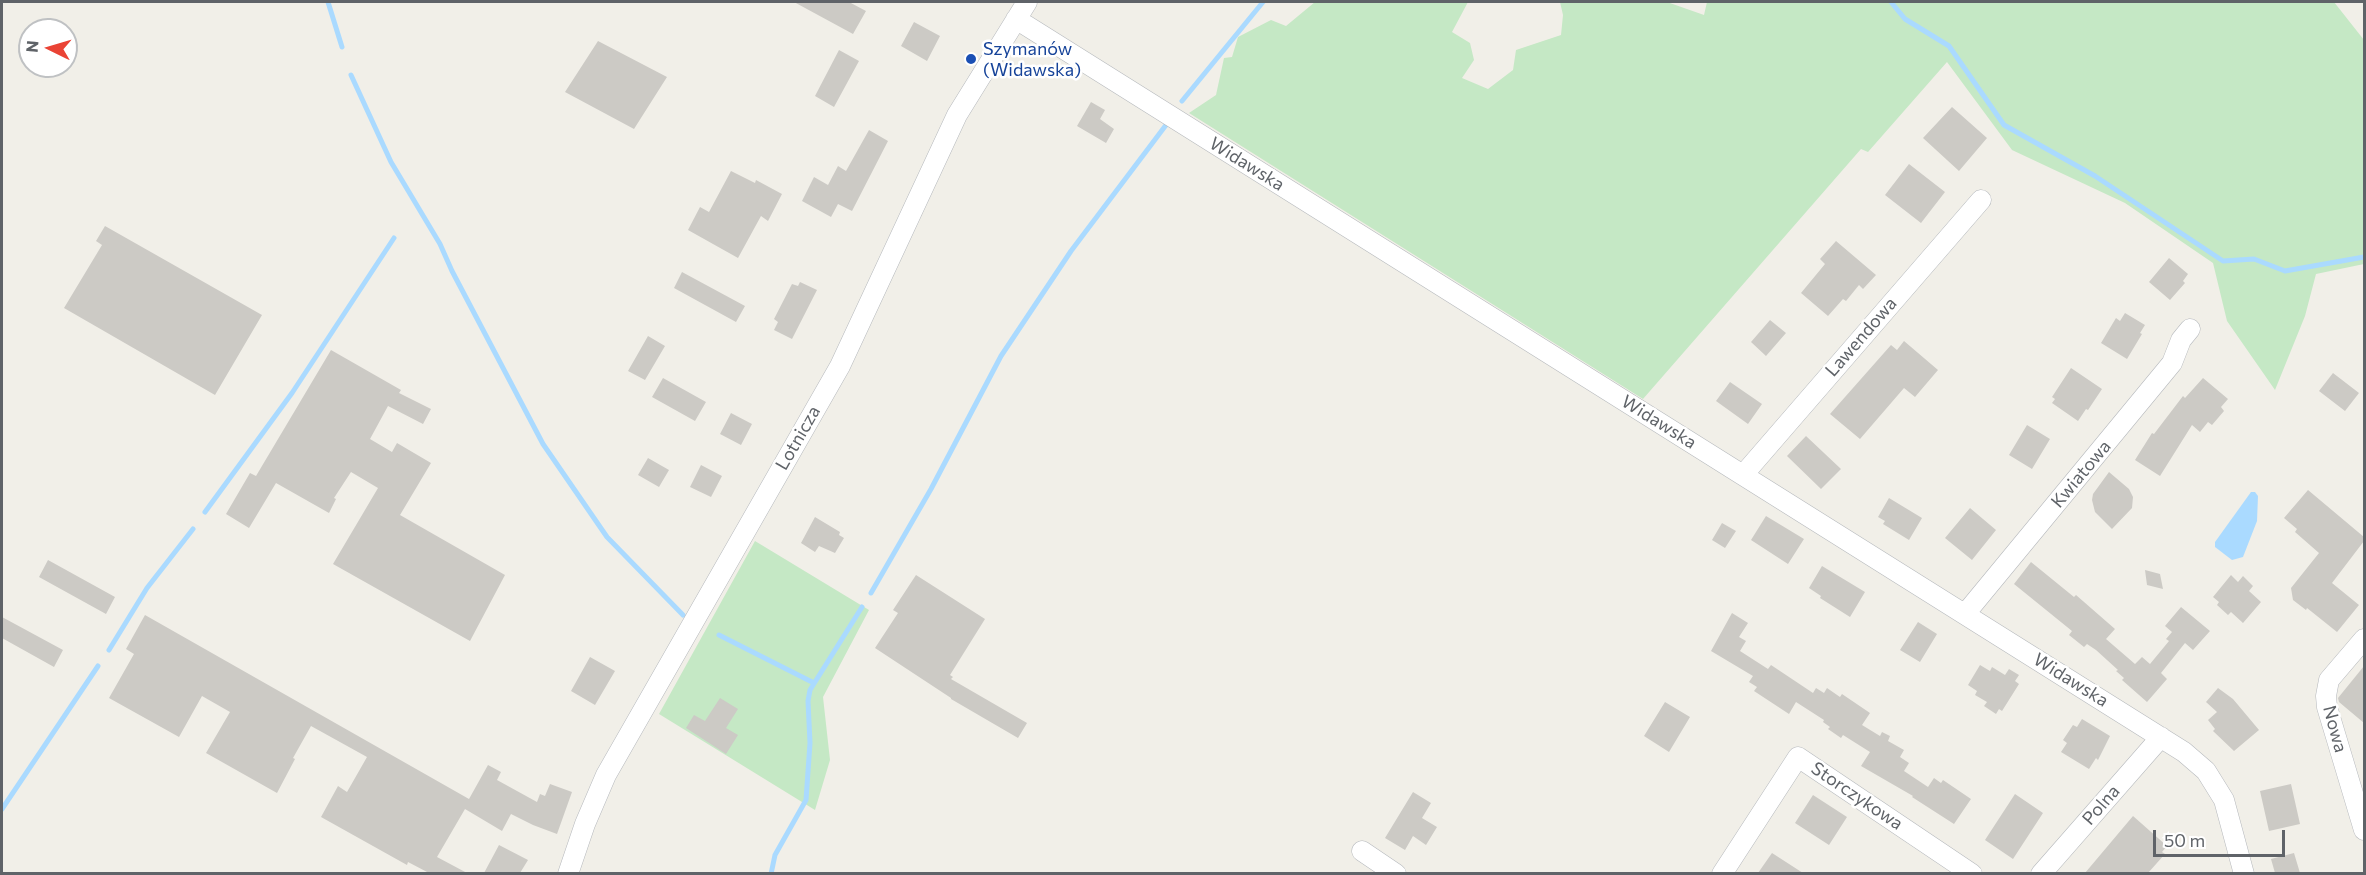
<!DOCTYPE html>
<meta charset="utf-8">
<style>
body{margin:0}
#map{position:relative;width:2366px;height:875px;overflow:hidden;background:#f1efe8;font-family:Commissioner,sans-serif}
canvas{display:block}
.frame{position:absolute;inset:0;border:3px solid #5f6368;pointer-events:none}
.north{position:absolute;left:18px;top:18px;width:60px;height:60px;box-sizing:border-box;background:#fff;border:2px solid #bfc1c3;border-radius:50%;rotate:275deg;font-size:16px;font-weight:700;line-height:24px;text-align:center;color:#5f6368}
.north::after{content:'';display:block;margin:auto;width:21px;height:27px;background:#ea4335;clip-path:polygon(50% 0,100% 100%,50% 72%,0 100%)}
.scale{position:absolute;left:2153px;top:830px;width:132px;height:27px;box-sizing:border-box;border:3px solid #5f6368;border-top:0;padding-left:8px;font-size:18px;line-height:21px;white-space:nowrap;color:#5f6368;-webkit-text-stroke:4px #fff;paint-order:stroke}
</style>
<div id="map">
<canvas width="2366" height="875"></canvas>
<div class="frame"></div>
<div class="north">N</div>
<div class="scale">50 m</div>
</div>
<script>
const c = document.querySelector('canvas').getContext('2d');
c.lineJoin = 'round';
function paint(path, color) { c.fillStyle = color; c.fill(path, 'evenodd'); }
const shape = rows => new Path2D(rows.map(r => 'M' + r).join(''));
function stroke(path, color, width, dash) { c.strokeStyle = color; c.lineWidth = width; c.lineCap = dash ? 'butt' : 'round'; c.setLineDash(dash || []); c.stroke(path); }
function label(font, color, halo, rows, align = 'center') {
  c.font = font + ' Commissioner,sans-serif'; c.lineWidth = 5; c.setLineDash([]); c.textBaseline = 'middle'; c.strokeStyle = halo; c.fillStyle = color; for (const [text, x, y, turn = 0] of rows) {
    c.save(); c.translate(x, y); c.rotate((+turn || 0) * Math.PI / 180); c.textAlign = isNaN(turn) ? turn : align; if (halo) c.strokeText(text, 0, 0); c.fillText(text, 0, 0); c.restore();
  }
}
const green = shape([
 [1315,2,1468,2,1452,32,1470,43,1474,60,1462,78,1488,89,1513,70,1516,50,1561,35,1563,15,1560,2,1667,2,1704,15,1707,2,2334,2,2364,40,2364,264,2316,274,2305,316,2275,390,2227,321,2213,263,2125,203,2012,150,1947,62,1868,152,1861,149,1643,399,1189,113,1216,95,1224,58,1232,57,1238,37,1271,20,1286,26],
 [755,541,869,610,823,697,830,760,815,810,659,714]
]);
const water = shape([
 [2251,492,2255,492,2258,496,2257,521,2243,557,2232,560,2215,547,2215,542]
]);
const stream = shape([
 [328,2,342,47],
 [1891,2,1905,19,1949,46,2004,125,2095,176,2223,261,2254,259,2285,271,2364,257],
 [351,75,391,162,440,244,452,271,543,444,607,537,683,615],
 [1182,101,1263,2],
 [205,512,292,393,394,238],
 [871,593,931,489,1001,356,1071,251,1166,125],
 [719,635,814,683],
 [109,650,147,588,193,529],
 [2,809,98,666],
 [771,874,775,855,806,800,810,743,808,701,810,690,862,607]
]);
const building = shape([
 [794,2,849,2,866,11,853,34],
 [914,22,940,36,927,61,901,46],
 [598,41,667,77,634,129,565,92],
 [839,50,859,61,834,107,815,96],
 [1091,102,1105,110,1100,119,1114,129,1106,143,1077,126],
 [1952,107,1987,138,1959,171,1923,138],
 [869,130,888,141,852,211,838,204,831,217,802,201,814,177,828,185,838,166,846,171],
 [1909,164,1945,192,1921,223,1885,195],
 [731,171,755,183,756,180,782,194,768,221,761,216,738,258,688,230,700,207,709,212],
 [105,226,262,315,215,395,64,308,102,245,96,241],
 [1836,241,1876,275,1863,289,1859,285,1846,301,1843,299,1828,316,1801,293,1825,264,1820,259],
 [2169,258,2188,274,2183,281,2185,283,2170,300,2149,282],
 [682,272,745,306,736,322,674,288],
 [800,282,817,290,792,339,774,330,778,322,774,319,792,284,798,286],
 [2125,313,2145,325,2140,333,2142,334,2127,359,2101,343,2116,318,2120,321],
 [1770,320,1786,333,1766,356,1751,342],
 [648,336,665,346,645,380,628,371],
 [1904,341,1938,370,1915,397,1904,388,1860,439,1830,414,1891,345,1897,350],
 [331,350,401,390,399,393,431,409,423,424,388,406,370,439,392,452,397,443,431,463,400,515,505,575,470,641,333,564,378,488,351,472,334,498,336,499,329,513,276,483,249,528,226,514,250,473,256,476],
 [2071,368,2102,389,2088,410,2086,409,2078,421,2052,403,2055,399,2052,397],
 [2333,373,2359,393,2345,411,2319,391],
 [663,378,706,402,695,421,652,397],
 [2203,378,2228,399,2221,407,2224,411,2212,425,2208,422,2200,432,2192,425,2160,476,2135,460,2152,433,2154,434,2183,396,2185,398],
 [1730,382,1762,404,1748,424,1716,401],
 [731,413,752,424,741,445,720,434],
 [2027,425,2050,439,2032,469,2009,455],
 [1806,436,1841,469,1821,489,1787,456],
 [648,458,669,470,659,487,638,475],
 [701,465,722,476,711,497,690,487],
 [2109,472,2129,489,2133,497,2132,508,2112,529,2095,512,2092,500,2093,494],
 [2308,490,2364,537,2364,541,2332,583,2359,605,2337,632,2307,608,2306,610,2293,600,2291,588,2319,553,2295,532,2297,529,2284,518],
 [1889,498,1922,518,1909,540,1883,524,1885,521,1878,517],
 [1970,508,1996,530,1972,560,1945,538],
 [1766,516,1804,539,1788,564,1751,540],
 [815,517,840,532,839,535,844,538,835,553,819,546,815,552,801,543],
 [1722,523,1736,531,1725,548,1712,540],
 [48,560,115,597,106,614,39,577],
 [2031,562,2074,597,2076,595,2115,629,2106,639,2135,664,2142,657,2150,664,2169,641,2166,639,2172,632,2165,626,2181,607,2210,631,2193,650,2185,643,2161,673,2167,679,2147,702,2122,680,2124,678,2116,671,2118,670,2096,650,2087,644,2084,647,2069,635,2072,631,2014,584],
 [1822,566,1865,592,1850,617,1820,598,1821,596,1809,588],
 [2145,570,2160,574,2163,589,2147,585],
 [916,575,985,619,950,675,953,677,951,679,1027,723,1018,738,951,699,951,698,875,648,898,613,893,610],
 [2231,575,2238,582,2243,576,2253,586,2249,591,2261,602,2243,623,2231,612,2228,615,2217,605,2219,602,2213,597],
 [1732,613,1748,623,1739,637,1746,641,1740,651,1768,669,1771,665,1813,693,1816,688,1824,693,1827,688,1840,697,1842,694,1870,713,1862,725,1880,736,1882,732,1890,736,1888,741,1904,750,1900,757,1909,763,1904,771,1928,787,1934,778,1941,783,1943,780,1971,799,1954,824,1912,797,1913,796,1861,766,1870,752,1843,735,1841,738,1828,729,1830,727,1823,722,1824,720,1796,702,1789,714,1754,691,1757,687,1749,682,1753,676,1711,651],
 [145,615,469,799,488,765,501,772,497,780,537,802,540,794,545,796,550,784,572,792,557,834,533,825,511,814,502,831,465,809,437,857,467,873,429,873,408,862,407,865,321,817,338,786,347,792,367,757,311,726,293,758,295,759,277,793,206,753,230,712,202,696,179,737,109,698,134,654,126,649],
 [2,617,63,650,54,667,2,638],
 [1918,622,1937,634,1920,662,1900,650],
 [590,657,615,671,595,705,571,691],
 [1980,665,1990,671,1992,667,2005,675,2009,669,2019,675,2015,681,2019,684,2002,711,1999,709,1996,714,1984,706,1987,702,1975,695,1977,691,1968,685],
 [2364,666,2364,723,2339,702,2338,698],
 [2218,688,2233,699,2259,730,2234,751,2213,731,2215,729,2208,720,2217,712,2206,702],
 [720,698,738,709,726,728,738,735,726,754,686,728,694,715,705,721],
 [1665,702,1690,717,1669,752,1644,736],
 [2082,719,2110,736,2098,760,2096,758,2089,769,2061,752,2067,743,2063,740,2073,725,2077,727],
 [2291,784,2300,824,2269,831,2260,791],
 [1413,792,1431,803,1422,818,1437,827,1426,845,1413,836,1405,850,1385,838],
 [2015,794,2043,813,2013,859,1985,840],
 [1813,795,1847,817,1829,845,1795,823],
 [2133,816,2167,846,2162,852,2165,854,2148,873,2085,873],
 [499,845,528,860,520,873,484,873],
 [1772,853,1803,873,1758,873],
 [2294,853,2300,873,2275,873,2271,859]
]);
const street = shape([
 [1016,19,2184,752,2206,771,2224,800,2244,874],
 [1743,475,1981,200],
 [1965,614,2172,363,2181,340,2190,329],
 [2364,639,2329,680,2326,696,2327,707,2364,830],
 [1362,851,1396,874],
 [568,874,585,824,606,775,840,366,957,115,1027,2],
 [1722,874,1798,757,1972,874],
 [2041,874,2161,737]
]);
const markers = [
 [971,59,6,"#1a4fb4"]
];
const transitNames = [
 ["Szymanów",983,49],
 ["(Widawska)",983,70]
];
const streetNames = [
 ["Widawska",1247,164,32],
 ["Lawendowa",1861,337,-49],
 ["Widawska",1659,422,32],
 ["Lotnicza",798,438,-60],
 ["Kwiatowa",2081,474,-50],
 ["Widawska",2071,680,32],
 ["Nowa",2335,729,75],
 ["Storczykowa",1857,796,34],
 ["Polna",2101,805,-49]
];
paint(green, '#c5e8c5');
paint(water, '#aadaff');
stroke(stream, '#aadaff', 5);
paint(building, '#cccac5');
stroke(street, '#b5b8bc', 21);
stroke(street, '#fff', 20);
for (const [x, y, r, color] of markers) { const dot = new Path2D(); dot.arc(x, y, r, 0, 2 * Math.PI); c.fillStyle = color; c.fill(dot); stroke(dot, '#fff', 2); }
label('18px', '#164399', '#fff', transitNames, 'left');
label('18px', '#5f6368', '#fff', streetNames);
</script>
